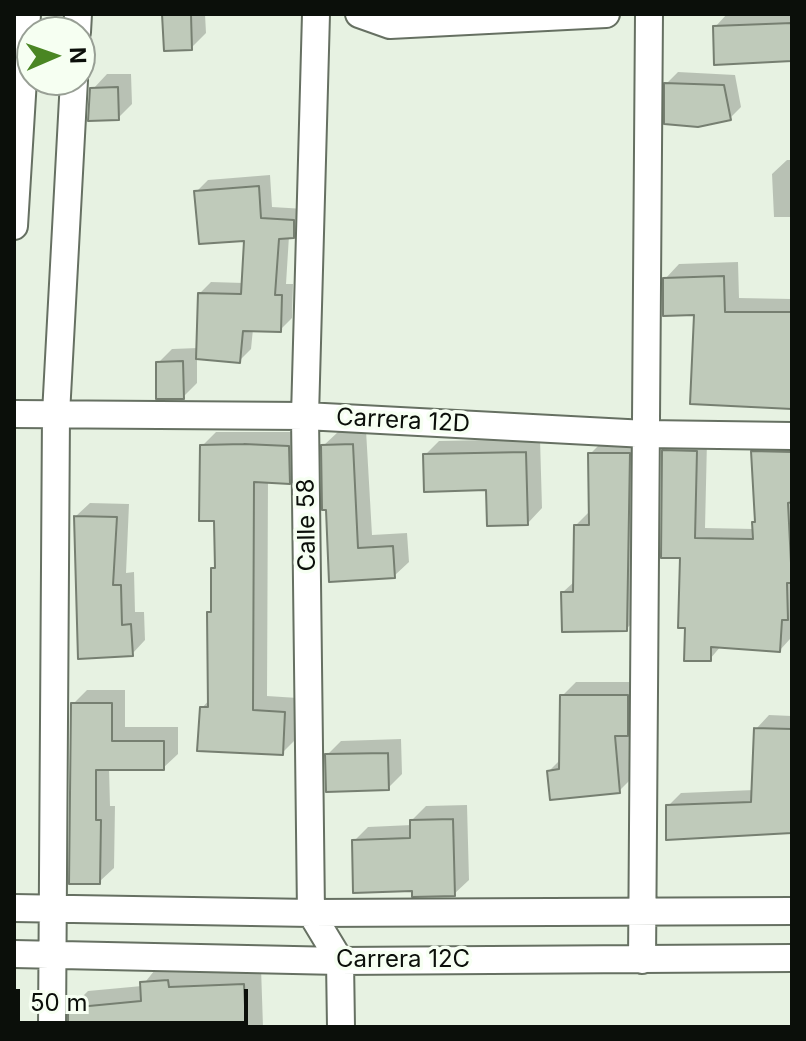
<!DOCTYPE html>
<style>
body{margin:0}
#map{position:relative;width:806px;height:1041px;overflow:hidden;background:#e7f2e2;font-family:Inter,sans-serif}
canvas{display:block}
.frame{position:absolute;inset:0;border:16px solid #0b0f0a;pointer-events:none}
.north{position:absolute;left:16px;top:16px;width:80px;height:80px;box-sizing:border-box;background:#f6fff2;border:2px solid #989f95;border-radius:50%;rotate:88deg;font-size:22px;font-weight:700;line-height:32px;text-align:center;color:#0b0f0a}
.north::after{content:'';display:block;margin:auto;width:28px;height:36px;background:#4a8623;clip-path:polygon(50% 0,100% 100%,50% 72%,0 100%)}
.scale{position:absolute;left:16px;top:989px;width:232px;height:36px;box-sizing:border-box;border:4px solid #0b0f0a;border-top:0;padding-left:10px;font-size:24px;line-height:28px;white-space:nowrap;color:#0b0f0a;-webkit-text-stroke:6px #f6fff2;paint-order:stroke}
</style>
<div id="map">
<canvas width="806" height="1041"></canvas>
<div class="frame"></div>
<div class="north">N</div>
<div class="scale">50 m</div>
</div>
<script>
const c = document.querySelector('canvas').getContext('2d');
c.lineJoin = 'round';
function paint(path, color) { c.fillStyle = color; c.fill(path, 'evenodd'); }
const shape = rows => new Path2D(rows.map(r => 'M' + r).join(''));
function stroke(path, color, width, dash) { c.strokeStyle = color; c.lineWidth = width; c.lineCap = dash ? 'butt' : 'round'; c.setLineDash(dash || []); c.stroke(path); }
function label(font, color, halo, rows, align = 'center') {
  c.font = font + ' Inter,sans-serif'; c.lineWidth = 7; c.setLineDash([]); c.textBaseline = 'middle'; c.strokeStyle = halo; c.fillStyle = color; for (const [text, x, y, turn = 0] of rows) {
    c.save(); c.translate(x, y); c.rotate((+turn || 0) * Math.PI / 180); c.textAlign = isNaN(turn) ? turn : align; if (halo) c.strokeText(text, 0, 0); c.fillText(text, 0, 0); c.restore();
  }
}
const shadow = shape([
 [164,14,205,14,206,33,191,48],
 [727,14,792,14,792,59,715,27],
 [678,72,735,75,741,107,730,118,666,84],
 [107,74,131,74,132,104,118,118,93,89],
 [787,160,792,160,792,217,774,217,772,174],
 [270,175,272,207,305,209,305,224,289,236,286,284,293,284,292,318,280,330,253,329,251,349,239,361,197,357,197,383,183,397,158,363,172,349,198,348,199,294,211,282,244,283,246,239,196,192,208,180],
 [738,262,739,298,792,299,792,407,692,402,696,313,665,279,679,264],
 [366,430,372,535,407,533,409,562,394,576,331,580,323,446,338,432],
 [216,432,303,432,303,467,289,482,268,481,267,696,298,698,296,739,282,753,202,708,210,699,209,613,213,608,213,569,217,565,216,519,202,446],
 [540,439,542,508,528,523,488,488,425,455,439,441],
 [643,439,641,615,626,629,563,592,575,581,576,525,591,510,590,454,604,440],
 [675,440,707,441,705,528,754,529,757,519,753,452,764,441,792,441,792,613,790,639,780,650,721,646,710,659,687,626,682,556,664,451],
 [90,503,129,504,126,573,134,572,135,612,144,612,145,640,132,654,76,516],
 [576,682,641,682,641,720,629,731,633,777,619,791,549,771,561,759,562,696],
 [87,690,125,690,125,727,178,727,178,754,163,768,109,768,110,806,115,806,114,868,99,882,73,704],
 [769,715,792,716,792,831,668,806,681,793,754,790,756,729],
 [401,739,402,774,388,788,327,755,341,741],
 [467,805,469,880,454,894,414,889,354,841,368,827,412,825,412,820,426,806],
 [159,965,261,967,263,1027,70,1027,70,1009,88,991,142,986]
]);
const building = shape([
 [162,14,191,14,192,50,164,51,162,14],
 [792,23,792,61,714,65,713,26,792,23],
 [664,83,724,85,731,120,698,127,664,124,664,83],
 [118,87,119,120,88,121,90,88,118,87],
 [259,186,261,218,294,220,294,238,279,239,275,295,282,295,281,332,243,331,240,363,196,359,198,293,241,294,244,241,199,244,194,191,259,186],
 [724,276,725,312,791,312,792,409,690,404,694,315,663,316,663,278,724,276],
 [183,361,184,399,156,399,156,362,183,361],
 [244,444,289,446,290,484,254,482,253,710,285,712,283,755,197,751,200,707,208,707,207,612,211,612,211,568,215,568,214,521,199,521,200,445,244,444],
 [353,444,358,548,393,546,395,578,329,582,326,510,322,510,321,445,353,444],
 [662,450,697,451,695,538,753,539,752,522,755,522,751,451,792,452,792,502,788,503,792,583,787,583,788,620,782,620,780,652,711,647,711,661,684,661,685,628,678,628,680,558,661,558,662,450],
 [526,452,528,525,487,526,486,490,424,492,423,454,526,452],
 [588,453,630,453,627,631,562,632,561,592,573,592,574,525,589,525,588,453],
 [74,516,117,517,113,585,121,585,122,625,131,624,133,656,78,659,74,516],
 [560,695,628,695,628,736,615,736,620,793,550,800,547,771,559,769,560,695],
 [71,703,112,703,112,741,164,741,164,770,96,770,96,820,101,820,100,884,69,884,71,703],
 [754,728,792,729,792,833,666,840,666,805,751,802,754,728],
 [388,753,389,790,326,792,325,754,388,753],
 [453,819,455,896,412,897,412,891,353,893,352,840,410,838,410,820,453,819],
 [168,980,169,987,244,984,246,1027,68,1027,68,1008,141,1001,140,982,168,980]
]);
const street = shape([
 [316,14,305,416,311,913,340,961,341,1027],
 [359,14,390,25,606,14],
 [77,32,78,14],
 [14,226,27,14],
 [14,414,305,416,646,434,792,436],
 [14,908,311,913,792,911],
 [14,954,340,961,792,958],
 [642,960,649,14],
 [52,1027,56,414,74,80]
]);
const streetNames = [
 ["Carrera 12D",403,421,3],
 ["Calle 58",307,525,-91],
 ["Carrera 12C",403,960]
];
paint(shadow, '#0003');
paint(building, '#bfcaba');
stroke(building, '#767f71', 2);
stroke(street, '#667062', 30);
stroke(street, '#fff', 26);
label('24px', '#0b0f0a', '#f6fff2', streetNames);
</script>
